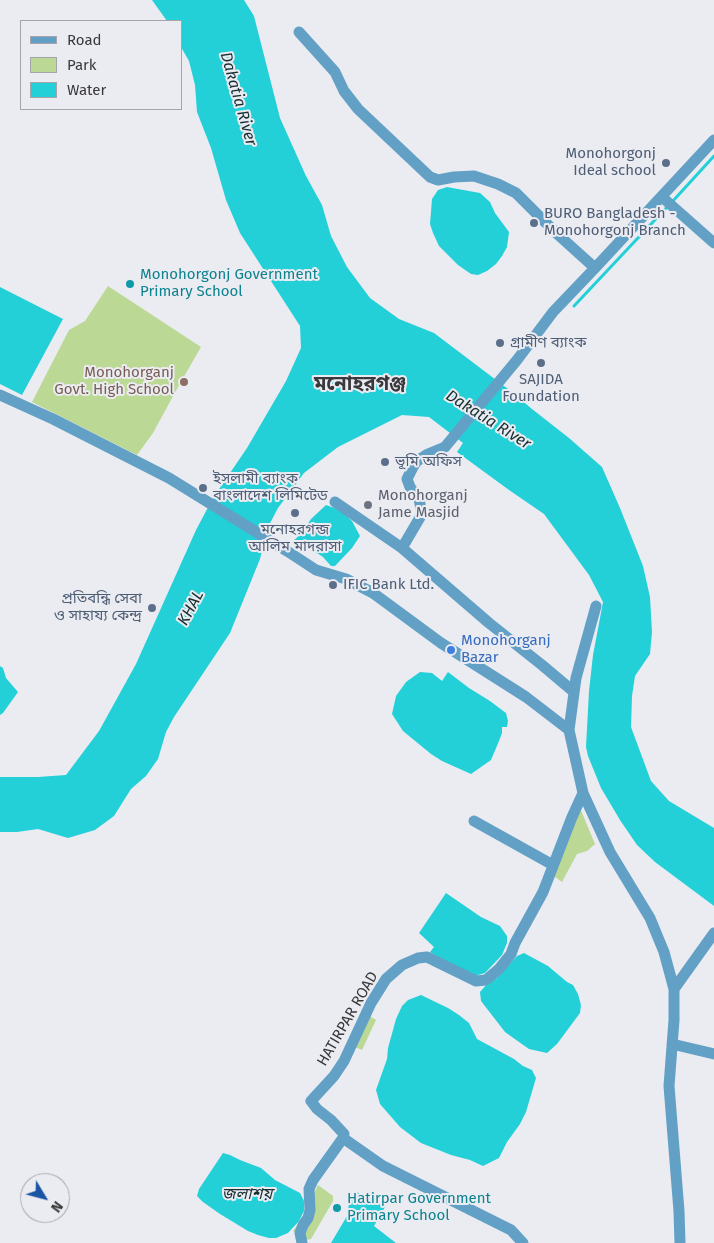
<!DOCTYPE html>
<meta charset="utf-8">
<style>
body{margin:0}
#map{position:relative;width:714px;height:1243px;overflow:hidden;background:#ebebf2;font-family:"Fira Sans",sans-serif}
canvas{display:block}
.legend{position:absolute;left:20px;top:20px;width:162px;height:90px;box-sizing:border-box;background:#ebebf2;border:1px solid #a4a4a9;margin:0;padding:6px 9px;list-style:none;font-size:15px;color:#39393b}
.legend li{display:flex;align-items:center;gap:10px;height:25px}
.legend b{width:25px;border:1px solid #a4a4a9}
.north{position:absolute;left:20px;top:1173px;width:50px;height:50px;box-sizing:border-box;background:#ebebf2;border:1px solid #a4a4a9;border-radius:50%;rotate:127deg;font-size:14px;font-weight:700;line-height:20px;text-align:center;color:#39393b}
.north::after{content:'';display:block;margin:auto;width:18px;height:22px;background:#1a54a5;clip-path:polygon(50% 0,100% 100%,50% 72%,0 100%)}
</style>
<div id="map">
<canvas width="714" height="1243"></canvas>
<ul class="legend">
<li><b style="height:6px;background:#62a1c5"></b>Road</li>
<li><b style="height:14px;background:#bbd995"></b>Park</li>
<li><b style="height:14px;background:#24d0d8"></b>Water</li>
</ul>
<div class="north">N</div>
</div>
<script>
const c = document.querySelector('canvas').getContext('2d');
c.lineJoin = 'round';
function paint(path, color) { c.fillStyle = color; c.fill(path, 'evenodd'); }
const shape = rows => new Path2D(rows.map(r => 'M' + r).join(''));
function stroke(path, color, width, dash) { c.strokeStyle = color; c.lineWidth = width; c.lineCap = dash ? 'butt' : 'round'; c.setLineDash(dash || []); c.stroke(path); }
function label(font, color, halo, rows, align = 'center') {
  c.font = font + ' "Fira Sans","Noto Sans Bengali",sans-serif'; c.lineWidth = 4; c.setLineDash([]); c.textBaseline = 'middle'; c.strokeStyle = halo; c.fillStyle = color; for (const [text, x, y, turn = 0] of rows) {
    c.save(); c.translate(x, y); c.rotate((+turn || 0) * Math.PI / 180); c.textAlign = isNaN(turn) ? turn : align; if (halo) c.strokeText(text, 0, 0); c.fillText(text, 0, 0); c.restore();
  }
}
const green = shape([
 [108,286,201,347,178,387,153,433,137,455,32,402,69,330,85,321],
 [580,808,595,844,587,851,577,854,562,882,551,874],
 [368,1015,376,1020,362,1050,355,1047],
 [318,1185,333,1196,333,1201,311,1239,306,1240,293,1231,300,1222]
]);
const water = shape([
 [152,0,244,0,254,16,280,118,306,176,322,205,331,236,347,267,370,298,399,319,434,333,512,392,532,409,569,438,602,467,620,508,643,566,650,597,652,632,650,654,635,676,632,696,631,727,651,781,669,801,714,828,714,906,655,862,637,845,620,820,601,788,588,756,586,747,589,691,593,655,603,602,589,575,544,514,509,490,457,452,463,443,429,417,402,415,338,447,304,473,278,508,267,529,260,559,230,633,174,717,166,732,158,759,146,776,131,789,114,816,95,830,68,838,38,829,17,832,0,832,0,777,38,777,66,775,99,731,136,664,196,530,213,498,247,448,286,381,301,348,300,326,240,233,226,200,211,148,197,112,195,85,189,61,181,47,181,21,167,21],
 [447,187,480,193,490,202,495,213,509,232,507,247,502,256,496,264,487,271,478,275,471,274,458,265,439,246,433,233,430,224,432,199,438,190],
 [0,287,63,319,22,395,0,384],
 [326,505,340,510,352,521,360,536,352,548,335,566,331,566,323,557,314,551,293,541,301,534,311,519],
 [0,666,3,668,6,678,18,692,3,713,0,715],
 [420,672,432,673,442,681,448,672,469,688,490,701,506,713,508,721,507,727,502,727,502,733,499,741,491,760,471,774,442,761,431,754,403,731,392,714,396,696,406,682],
 [446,893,481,917,500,926,507,936,507,943,502,955,485,973,478,975,471,975,449,964,430,952,434,947,419,933],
 [524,953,548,966,567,982,573,985,578,994,581,1005,580,1013,557,1044,547,1053,529,1049,519,1042,505,1032,481,1001,480,992,486,985,497,978,517,956],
 [421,995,448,1008,459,1015,469,1023,477,1039,514,1059,523,1066,532,1070,536,1078,526,1112,520,1124,507,1142,499,1158,483,1166,470,1160,451,1155,421,1143,400,1127,380,1104,376,1090,387,1059,388,1048,396,1019,402,1006,408,1000],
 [223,1153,230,1155,240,1160,261,1168,275,1180,300,1193,304,1201,304,1211,299,1221,288,1233,276,1238,269,1238,258,1235,248,1231,220,1214,203,1202,197,1196,199,1189],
 [357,1192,385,1207,374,1226,396,1243,331,1243,347,1216,349,1204]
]);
const stream = shape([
 [672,202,714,156],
 [574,306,668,206]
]);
const minor = shape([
 [299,32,335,72,344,91,358,109,430,177,438,180,454,177,474,176,498,184,516,193,554,231,595,268],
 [662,197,714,243],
 [0,395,53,419,169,478,287,551,316,570,346,579,373,593,441,643,526,697,569,730],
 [335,502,402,548,489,623,542,665,574,692],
 [402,548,422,514,419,499,410,487,407,479,413,467,417,461,428,454,445,447,517,360,553,312,595,268,714,140],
 [596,606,576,678,569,730,583,793,610,852,650,918,664,952,674,989,674,1020,669,1086,679,1211,680,1243],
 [474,821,553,865],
 [674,989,714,933],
 [672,1044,714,1054],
 [343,1138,383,1166,511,1230,523,1243],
 [302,1243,300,1233,303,1225,308,1218,310,1210,309,1189,313,1180,343,1138,344,1134,331,1120,317,1109,311,1101,334,1076,344,1061,371,1003,386,979,402,965,418,958,427,957,476,981,486,980,499,969,511,954,515,943,543,892,572,817,583,793]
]);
const markers = [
 [666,163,5,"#5c6f8a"],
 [534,223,5,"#5c6f8a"],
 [130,284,5,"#0f9aa8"],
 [500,343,5,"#5c6f8a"],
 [541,363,5,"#5c6f8a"],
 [184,382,5,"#8d6e63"],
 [385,462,5,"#5c6f8a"],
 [203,488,5,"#5c6f8a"],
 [368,505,5,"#6b7280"],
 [295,513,5,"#5c6f8a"],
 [333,585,5,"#5c6f8a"],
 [152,608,5,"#5c6f8a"],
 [451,650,5,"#3f7fe0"],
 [337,1208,5,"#0f9aa8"]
];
const serviceNames = [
 ["Monohorgonj",656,154,"right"],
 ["Ideal school",656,171,"right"],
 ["BURO Bangladesh -",544,214],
 ["Monohorgonj Branch",544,231],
 ["গ্রামীণ ব্যাংক",510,343],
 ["SAJIDA",541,380,"center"],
 ["Foundation",541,397,"center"],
 ["ভূমি অফিস",395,462],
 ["ইসলামী ব্যাংক",213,479],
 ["বাংলাদেশ লিমিটেড",213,496],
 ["মনোহরগন্জ",295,530,"center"],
 ["আলিম মাদরাসা",295,547,"center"],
 ["IFIC Bank Ltd.",343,585],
 ["প্রতিবন্ধি সেবা",142,599,"right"],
 ["ও সাহায্য কেন্দ্র",142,616,"right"]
];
const cultureNames = [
 ["Monohorgonj Government",140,275],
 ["Primary School",140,292],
 ["Hatirpar Government",347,1199],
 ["Primary School",347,1216]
];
const educationNames = [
 ["Monohorganj",174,373],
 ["Govt. High School",174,390]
];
const worshipNames = [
 ["Monohorganj",378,496],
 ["Jame Masjid",378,513]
];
const shopNames = [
 ["Monohorganj",461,641],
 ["Bazar",461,658]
];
const streetNames = [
 ["HATIRPAR ROAD",348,1019,-60]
];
const waterNames = [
 ["Dakatia River",238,99,74],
 ["Dakatia River",488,420,32],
 ["KHAL",191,608,-62],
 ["জলাশয়",247,1195]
];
const districtNames = [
 ["মনোহরগঞ্জ",360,384]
];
paint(green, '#bbd995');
paint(water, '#24d0d8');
stroke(stream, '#24d0d8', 3);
stroke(minor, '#62a1c5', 11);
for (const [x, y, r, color] of markers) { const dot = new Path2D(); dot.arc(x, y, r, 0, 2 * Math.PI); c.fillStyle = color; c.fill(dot); stroke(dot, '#ebebf2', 2); }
label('15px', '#4e5e75', '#ebebf2', serviceNames, 'left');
label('15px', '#0d838f', '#ebebf2', cultureNames, 'left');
label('15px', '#785e54', '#ebebf2', educationNames, 'right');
label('15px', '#5b616d', '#ebebf2', worshipNames, 'left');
label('15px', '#366cbe', '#ebebf2', shopNames, 'left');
label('15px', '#39393b', '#ebebf2', streetNames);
label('italic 16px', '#162f30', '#ebebf2', waterNames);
label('bold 20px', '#39393b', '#ebebf2', districtNames);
</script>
